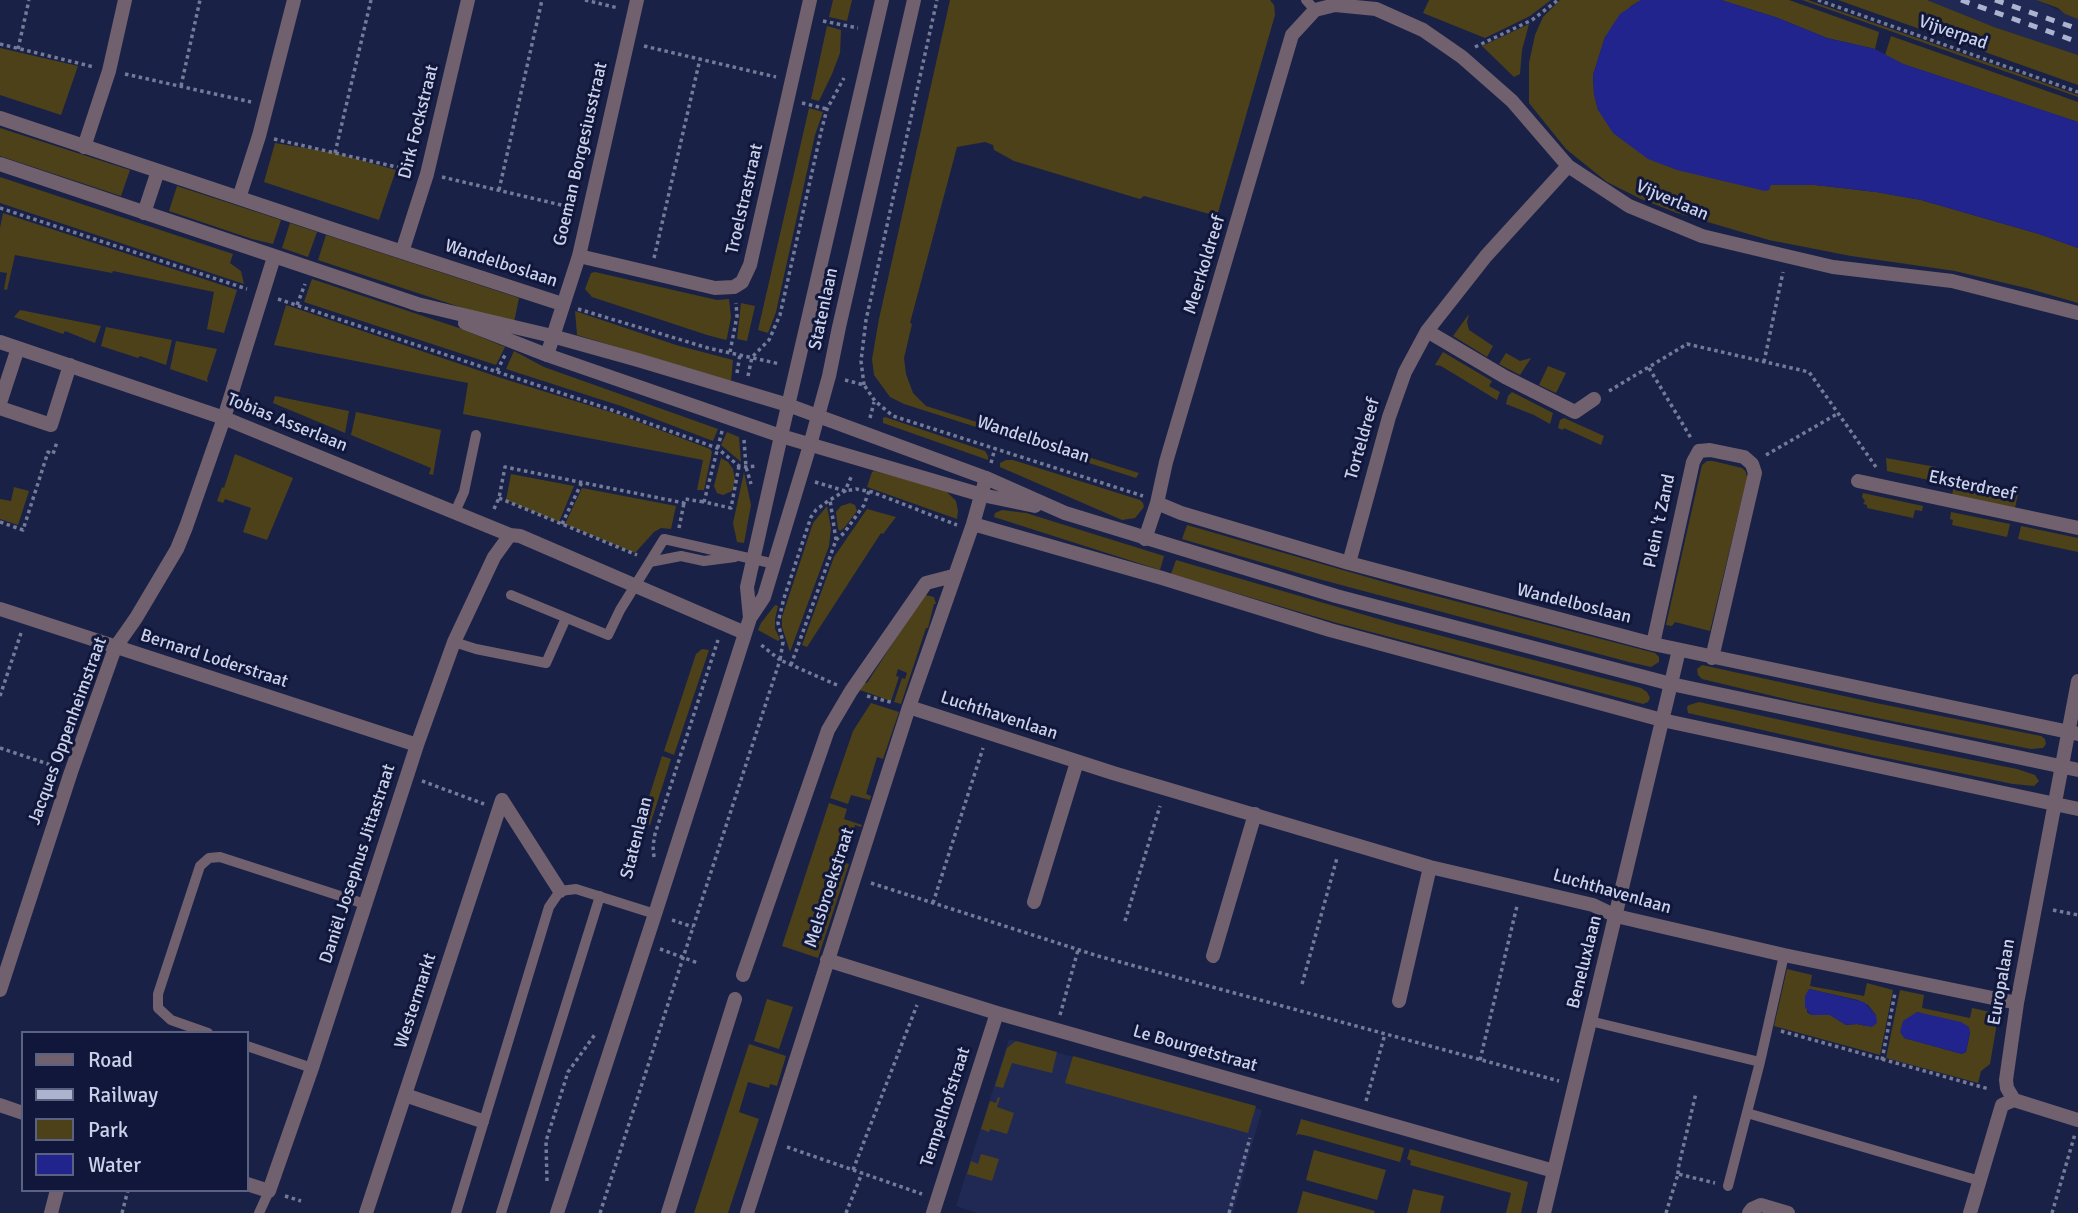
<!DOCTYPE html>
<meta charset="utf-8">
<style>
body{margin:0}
#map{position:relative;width:2078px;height:1213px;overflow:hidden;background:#1a2146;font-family:Signika,sans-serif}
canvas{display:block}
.legend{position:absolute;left:21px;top:1031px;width:228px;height:161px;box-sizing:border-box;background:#11173b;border:2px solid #5b6281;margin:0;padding:9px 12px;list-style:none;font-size:21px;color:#cad2ea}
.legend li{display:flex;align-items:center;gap:14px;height:35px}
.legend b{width:35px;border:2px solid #5b6281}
</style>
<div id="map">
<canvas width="2078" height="1213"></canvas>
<ul class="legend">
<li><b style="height:9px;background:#71606e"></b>Road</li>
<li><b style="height:9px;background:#abb3ce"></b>Railway</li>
<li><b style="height:19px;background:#4d4119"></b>Park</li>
<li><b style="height:19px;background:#20248c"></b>Water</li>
</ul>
</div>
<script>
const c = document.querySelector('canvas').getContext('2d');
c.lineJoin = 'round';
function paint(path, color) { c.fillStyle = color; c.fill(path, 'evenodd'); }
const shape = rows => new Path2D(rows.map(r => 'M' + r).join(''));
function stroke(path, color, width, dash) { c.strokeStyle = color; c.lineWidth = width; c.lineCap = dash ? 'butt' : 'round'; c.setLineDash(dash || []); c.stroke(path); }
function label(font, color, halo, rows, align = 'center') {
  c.font = font + ' Signika,sans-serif'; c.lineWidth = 6; c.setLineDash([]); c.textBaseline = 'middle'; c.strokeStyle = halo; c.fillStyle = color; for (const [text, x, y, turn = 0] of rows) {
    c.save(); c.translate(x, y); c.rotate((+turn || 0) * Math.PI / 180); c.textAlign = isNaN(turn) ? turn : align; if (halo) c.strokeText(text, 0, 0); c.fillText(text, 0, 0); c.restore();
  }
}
const built = shape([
 [1927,0,2036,0,2078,19,2078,55,1994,27],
 [1009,1039,1262,1110,1233,1213,977,1213,956,1206]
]);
const green = shape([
 [833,0,852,0,847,21,829,17],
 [950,0,1270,0,1274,5,1275,15,1217,216,1144,196,1140,199,1014,161,994,150,993,145,985,142,957,147,910,323,912,324,904,358,906,374,913,393,926,406,1139,473,1136,478,904,404,890,397,874,375,872,359,879,319],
 [1429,0,1551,0,1530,16,1485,38,1423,13],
 [1560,0,1641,0,1631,6,1605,37,1593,75,1594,94,1598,110,1770,185,1815,185,1876,192,1921,200,2039,234,2078,248,2078,303,2030,289,1955,271,1851,256,1769,240,1677,213,1641,199,1607,182,1566,149,1529,103,1529,63,1535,35,1543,17],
 [1721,0,1789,0,1879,32,1875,49,1827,38,1778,18],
 [1802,0,1808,0,1989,63,2078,95,2078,97],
 [1838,0,1927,0,1994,27,2078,55,2078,85],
 [2036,0,2078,0,2078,19,2065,14,2058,8],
 [1529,24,1522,50,1520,74,1514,77,1482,46],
 [827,26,841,30,840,53,832,74,819,101,811,99],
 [1891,36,2078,102,2078,122,1903,64,1885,55],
 [0,48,78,66,61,115,0,95],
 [809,108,823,112,815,135,776,312,768,333,758,330],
 [0,128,130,170,121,196,0,156],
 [275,143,335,153,396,170,379,220,264,182],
 [0,177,233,254,230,263,241,271,244,284,0,203],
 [177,186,281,220,273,244,252,239,169,211],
 [3,213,237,290,224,333,207,329,214,292,113,271,112,273,15,255,7,290,4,289,7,273,0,272,0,228],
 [290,223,317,232,308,257,282,248],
 [326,235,519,298,514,322,475,312,318,260],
 [595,272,717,300,729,299,731,317,727,338,726,340,707,335,592,297,585,289,591,273],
 [312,279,459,328,505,347,496,365,304,302],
 [741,303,755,306,747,341,737,339],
 [286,305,501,378,620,415,710,449,712,452,704,490,697,490,703,460,463,414,468,383,274,345],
 [20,310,101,326,95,343,65,331,63,334,14,317],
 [575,311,676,345,733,360,731,381,577,335],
 [1469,314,1467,322,1469,330,1493,346,1487,357,1453,336],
 [106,327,172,340,166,365,140,356,138,358,101,346],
 [176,341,217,349,207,379,208,382,170,369],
 [514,351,544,367,718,429,713,441,621,406,506,369],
 [1443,352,1492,381,1489,386,1500,392,1497,400,1441,366,1435,365],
 [1506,353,1520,361,1531,358,1520,375,1499,364],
 [1548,366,1566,373,1556,393,1539,385],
 [1512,392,1553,413,1550,424,1534,415,1506,404,1508,396],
 [275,396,349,411,345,433,273,403],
 [356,412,441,430,433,475,429,474,431,468,351,435],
 [885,417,985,451,988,456,988,460,883,423,883,418],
 [1564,418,1604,436,1601,445,1564,428,1563,430,1558,428,1560,420],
 [727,432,739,437,741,462,721,445],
 [235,454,293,478,267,540,243,532,251,508,225,499,223,503,217,501,222,487,224,488],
 [721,458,728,462,733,469,735,480,732,491,723,495,717,493,714,486],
 [1886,458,1936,467,1932,483,1929,480,1887,471],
 [1006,460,1013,460,1140,500,1143,503,1144,507,1135,518,1122,520,1000,467,1000,463],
 [1707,461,1713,461,1742,468,1746,472,1747,478,1710,631,1675,622,1672,626,1666,625,1702,465],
 [874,471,945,490,956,501,958,511,957,519,867,487,872,472],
 [744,472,751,505,744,543,737,542,733,523],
 [511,474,574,486,559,522,506,500],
 [1955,481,2018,494,2015,508,1952,495],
 [14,487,29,491,18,525,0,519,0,499,11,501],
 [582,488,676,506,671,529,661,528,654,532,635,553,565,524],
 [1863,493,1923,506,1922,511,1915,510,1913,518,1867,508,1867,505,1863,504,1865,501,1862,497],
 [850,503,855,505,857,511,844,528,840,531,838,529,836,512,841,506],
 [827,506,831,528,829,546,790,652,782,627,782,617,813,523],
 [867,509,896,517,883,534,881,533,807,647,802,645,834,557],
 [1002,510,1026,513,1164,556,1160,570,994,517,995,513],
 [1951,512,2010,524,2007,537,1952,525,1953,520,1950,519],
 [1187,525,1405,588,1655,653,1659,657,1659,662,1651,667,1629,662,1315,578,1182,539],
 [2021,526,2078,538,2078,552,2018,539],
 [1176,560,1396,624,1641,688,1647,692,1650,698,1648,702,1643,704,1337,623,1171,574],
 [926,595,934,597,936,604,934,604,928,628,926,628,901,704,894,702,902,678,905,679,907,673,898,669,896,676,899,677,891,701,857,689,864,683,867,683,922,598],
 [775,605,778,606,775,619,775,629,780,639,778,641,758,630,761,623],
 [702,649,709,650,674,755,664,751,696,654],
 [1702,665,1876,703,2041,736,2045,739,2046,744,2043,748,2031,749,1798,702,1702,679,1698,675,1697,669],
 [1699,702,1872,740,2017,769,2035,775,2039,781,2034,786,2013,784,1872,755,1688,713,1687,707,1689,705],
 [871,703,899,712,883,759,877,757,866,794,871,796,870,800,851,795,848,804,830,798,853,731],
 [662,756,671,759,650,825,641,822],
 [829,803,847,809,844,819,862,825,861,827,855,825,843,862,849,864,818,958,782,946],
 [1787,969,1812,975,1810,986,1864,996,1867,983,1893,990,1880,1055,1774,1026],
 [1809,989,1858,1000,1868,1005,1876,1015,1866,1026,1857,1024,1846,1025,1830,1015,1824,1014,1811,1015,1807,1012],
 [1900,990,1924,995,1922,1008,1970,1018,1972,1008,1990,1012,1995,1017,1997,1023,1990,1064,1981,1071,1978,1083,1886,1058],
 [1917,1012,1970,1033,1966,1052,1962,1054,1904,1038],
 [767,999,793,1007,779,1049,754,1041],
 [1016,1041,1057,1052,1052,1073,1012,1063,1003,1088,995,1086,1007,1048],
 [749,1044,786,1056,777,1086,770,1084,769,1088,748,1082,739,1112,759,1119,728,1213,694,1213],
 [1073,1056,1256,1106,1248,1133,1065,1083],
 [998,1097,1000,1098,997,1107,1014,1113,1007,1134,990,1129,989,1132,981,1129,990,1101,996,1103],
 [1301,1119,1404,1148,1400,1162,1308,1136,1298,1134,1296,1136],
 [1410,1149,1528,1182,1521,1213,1506,1213,1511,1193,1410,1165,1411,1161,1407,1159],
 [1314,1150,1386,1170,1377,1200,1306,1180],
 [981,1154,999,1159,992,1181,967,1174,971,1161,978,1164],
 [1413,1189,1444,1196,1440,1213,1407,1213],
 [1303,1191,1375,1211,1374,1213,1297,1213]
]);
const water = shape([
 [1641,0,1721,0,1778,18,1827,38,1875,49,1903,64,2078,122,2078,248,2039,234,1921,200,1876,192,1815,185,1771,185,1769,190,1765,191,1677,170,1648,159,1613,133,1598,110,1594,94,1593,75,1605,37,1620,14],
 [1809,989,1864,1002,1876,1015,1877,1023,1872,1027,1857,1024,1846,1025,1830,1015,1811,1015,1805,1007,1805,996],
 [1917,1012,1961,1022,1969,1027,1970,1033,1966,1052,1962,1054,1904,1038,1900,1032,1903,1021]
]);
const path = shape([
 [585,0,618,8],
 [1818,0,2078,92],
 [823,21,858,28],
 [0,44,94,67],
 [644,46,776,77],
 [1475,47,1532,20,1558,0],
 [18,49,29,0],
 [125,74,251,102],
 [181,86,200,0],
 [802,103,827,109],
 [274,139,410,170],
 [335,153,371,0],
 [442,177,574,208],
 [499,190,542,0],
 [0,208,247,289],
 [654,258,700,59],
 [278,299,609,409,717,448,739,466,746,467,757,466],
 [297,305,305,284],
 [578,309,708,348,780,364],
 [730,352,737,316,736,303],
 [1764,362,1783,272],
 [1649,368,1691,438],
 [497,371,505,355],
 [737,373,740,354],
 [748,376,752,357,769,340,780,315,821,132,827,109,844,78],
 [845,380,864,385,875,401,893,416,1143,496],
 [864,385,861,361,866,320,937,0],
 [1609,391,1687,344,1809,372,1876,467],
 [870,418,874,402],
 [722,431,704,502,731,508,739,466],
 [744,440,746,467,751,484],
 [1766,455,1837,414],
 [991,463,995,448],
 [815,482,845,491,856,489,872,492,957,525],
 [499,498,637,555],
 [494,509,499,498,505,467,684,503,685,499,704,502],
 [0,522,23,530,48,452,53,454,57,442],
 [562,524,582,482],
 [679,528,684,503],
 [836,540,844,533,864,505,869,491],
 [791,665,836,540,830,500],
 [837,685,780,660,783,642,778,623,784,598,811,517,816,510,828,501,845,491,852,475],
 [0,696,21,633],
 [867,696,894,703],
 [0,748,54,766],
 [422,781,484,804],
 [654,857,653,846,655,834,718,640],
 [871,883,1098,956,1559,1081],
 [933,903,983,748],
 [2053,910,2078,915],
 [672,920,693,927],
 [1125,921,1160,806],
 [660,949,698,963],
 [1302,984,1337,858],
 [1060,1015,1078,950],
 [1781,1031,1989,1089],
 [1480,1060,1517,906],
 [1882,1060,1895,993],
 [1366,1101,1385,1034],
 [787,1147,922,1194],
 [853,1170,917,1005],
 [1678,1174,1678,1169,1696,1093],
 [547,1181,546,1141,568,1072,596,1033],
 [285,1196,301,1201],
 [122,1213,128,1190],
 [600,1213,780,660,760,644],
 [846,1213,862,1173],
 [1229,1213,1250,1138],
 [1666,1213,1678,1174,1715,1183],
 [2052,1213,2075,1134]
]);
const service = shape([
 [1306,0,1315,10],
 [455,512,464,492,476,435],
 [650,562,681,556,704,561,735,557],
 [511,595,608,635,620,610,664,539,775,564],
 [454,642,476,649,546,663,566,618],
 [1590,1021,1760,1062,1784,955],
 [208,1033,171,1020,158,1008,158,994,200,866,209,858,220,857,365,904],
 [247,1046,312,1068],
 [1747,1113,1980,1181],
 [1728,1186,1760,1062],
 [259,1213,269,1191],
 [456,1213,549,907,560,891,576,889,655,914],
 [501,1213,600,896]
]);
const pedestrian = shape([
 [502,800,560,891],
 [405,1095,482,1121],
 [366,1213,502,800]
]);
const minor = shape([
 [0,118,338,231,562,304],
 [84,147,109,71,125,0],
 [239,198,259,136,294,0],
 [144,213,158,171],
 [402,252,427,174,468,0],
 [579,256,715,288,734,287,742,282,750,265,810,0],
 [1427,331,1505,377,1575,412,1594,399],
 [0,342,224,418,510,535,520,536,745,633],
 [547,355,579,256,637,0],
 [0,403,18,348],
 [0,408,51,425,70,365],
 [1858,481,2078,528],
 [1157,503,1181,513,1349,563,1653,644,2078,734],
 [973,524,1162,578,1330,630,1662,720,2078,809],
 [1145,539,1157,503,1166,462,1292,35,1315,10,1335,5,1376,9,1423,30,1462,57,1512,101,1568,166,1629,206,1702,236,1786,256,1833,267,1952,281,2078,313],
 [1349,563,1389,417,1405,372,1427,331,1486,256,1568,166],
 [0,609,417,745],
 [750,618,747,587,781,436],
 [1653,644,1693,462,1699,451,1710,450,1744,457,1752,464,1755,473,1712,658],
 [2078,681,2017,1003,2006,1080,2007,1088,2014,1100,2078,1120],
 [909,707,1113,773,1430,867,1593,905,1616,916,1784,955,2017,1003],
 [1034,902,1077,762],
 [1213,956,1255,814],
 [827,960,997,1013,1554,1171],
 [743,975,828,730,851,691,926,583,953,576],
 [0,990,71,772,115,648,136,618,177,549,186,527,224,418,274,257],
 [1399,1001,1430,867],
 [0,1105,23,1113],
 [247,1184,269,1191,312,1068,417,745,454,642,494,557,510,535],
 [51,1213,57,1190],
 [557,1213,655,914,750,618,764,597,810,445],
 [668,1213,735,999],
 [747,1213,909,707,973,524,986,478],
 [933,1213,997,1013],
 [1544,1213,1679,650],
 [1749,1213,1752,1209,1761,1205,1788,1213],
 [1970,1213,2002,1105,2014,1100]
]);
const tertiary = shape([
 [0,164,420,305],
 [413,303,552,336,638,360,788,405,986,478,1065,513,1336,596,1671,684,2078,770],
 [465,323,547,355,781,436,982,495,1035,506],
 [781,436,882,0],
 [810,445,829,376,839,327,914,0]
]);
const rail = shape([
 [1961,0,2078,42],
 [1995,0,2078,29]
]);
const streetNames = [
 ["Vijverpad",1953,33,19],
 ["Dirk Fockstraat",419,122,-76],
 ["Goeman Borgesiusstraat",581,154,-77],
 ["Troelstrastraat",745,199,-77],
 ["Vijverlaan",1672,201,23],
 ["Wandelboslaan",501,264,18],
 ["Meerkoldreef",1205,265,-73],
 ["Statenlaan",824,309,-78],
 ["Tobias Asserlaan",287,423,22],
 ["Torteldreef",1363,439,-74],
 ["Wandelboslaan",1033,440,18],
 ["Eksterdreef",1972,486,12],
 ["Plein 't Zand",1660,521,-78],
 ["Wandelboslaan",1574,604,14],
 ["Bernard Loderstraat",214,659,18],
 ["Luchthavenlaan",999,716,18],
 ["Jacques Oppenheimstraat",68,731,-70],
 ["Statenlaan",637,838,-76],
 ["Daniël Josephus Jittastraat",358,864,-72],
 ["Melsbroekstraat",830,888,-72],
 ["Luchthavenlaan",1612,892,16],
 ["Beneluxlaan",1585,962,-76],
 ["Europalaan",2002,982,-80],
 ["Westermarkt",416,1001,-72],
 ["Le Bourgetstraat",1195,1049,16],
 ["Tempelhofstraat",946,1107,-72]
];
paint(built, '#202954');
paint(green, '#4d4119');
paint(water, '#20248c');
stroke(path, '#737b99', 3.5, [3.5, 3.5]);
stroke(service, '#71606e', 10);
stroke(pedestrian, '#71606e', 14);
stroke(minor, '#71606e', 14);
stroke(tertiary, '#71606e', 14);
stroke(rail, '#abb3ce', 5, [9, 9]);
label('18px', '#cad2ea', '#11173b', streetNames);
</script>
